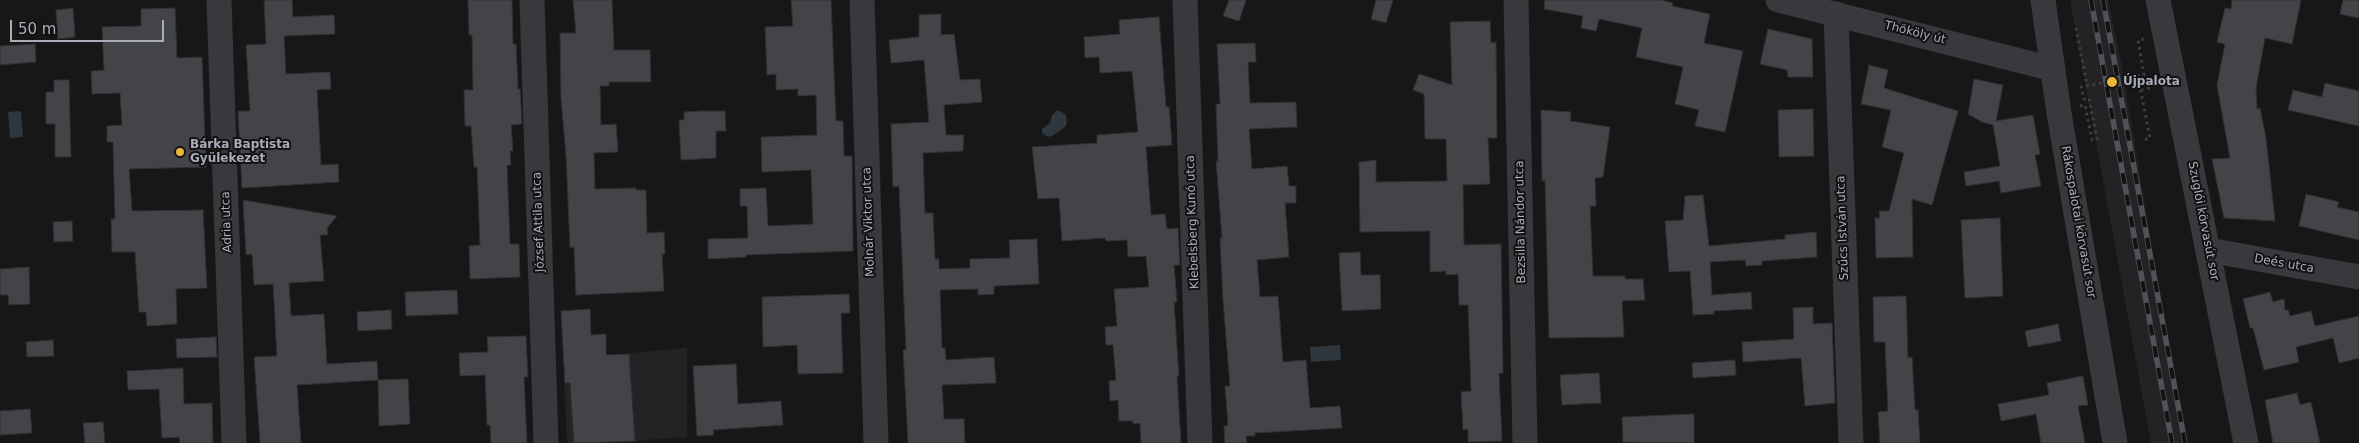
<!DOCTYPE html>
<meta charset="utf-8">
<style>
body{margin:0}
#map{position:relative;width:2359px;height:443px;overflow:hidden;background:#171718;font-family:"DejaVu Sans",sans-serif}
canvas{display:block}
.scale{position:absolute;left:10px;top:20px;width:154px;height:22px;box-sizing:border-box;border:2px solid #a9adb8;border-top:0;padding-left:6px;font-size:15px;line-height:18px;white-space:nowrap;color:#a9adb8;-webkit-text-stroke:4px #121213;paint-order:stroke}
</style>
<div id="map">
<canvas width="2359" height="443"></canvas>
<div class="scale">50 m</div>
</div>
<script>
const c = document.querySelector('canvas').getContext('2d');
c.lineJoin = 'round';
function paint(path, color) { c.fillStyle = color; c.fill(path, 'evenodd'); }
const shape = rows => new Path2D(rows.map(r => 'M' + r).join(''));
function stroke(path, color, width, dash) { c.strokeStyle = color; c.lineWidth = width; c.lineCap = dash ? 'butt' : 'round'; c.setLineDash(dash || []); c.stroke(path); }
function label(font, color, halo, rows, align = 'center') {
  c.font = font + ' "DejaVu Sans",sans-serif'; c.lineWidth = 4; c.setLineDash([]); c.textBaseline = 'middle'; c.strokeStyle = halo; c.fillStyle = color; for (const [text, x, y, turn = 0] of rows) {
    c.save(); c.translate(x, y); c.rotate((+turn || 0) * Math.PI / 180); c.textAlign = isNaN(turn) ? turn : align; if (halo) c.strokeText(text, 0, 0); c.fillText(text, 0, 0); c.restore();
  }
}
const built = shape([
 [2070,0,2108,0,2122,67,2184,443,2151,443],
 [687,348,687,437,604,443,567,443,563,354,606,351,607,355]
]);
const water = shape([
 [1058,110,1065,114,1067,119,1066,126,1054,135,1048,137,1042,133,1042,129,1050,123,1052,115],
 [21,111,23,137,10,138,8,112],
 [1340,345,1341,360,1311,362,1310,347]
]);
const building = shape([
 [264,0,292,0,293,17,334,15,335,34,284,36,286,74,330,72,331,89,317,90,321,165,338,164,339,182,242,188,238,111,250,111,246,45,266,44,264,0],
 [468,0,512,0,513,44,516,44,518,89,520,89,522,124,511,125,513,151,510,151,511,165,507,165,510,244,519,244,520,277,470,279,469,246,480,245,477,167,474,167,471,126,465,126,464,90,473,90,472,35,469,35,468,0],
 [573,0,612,0,614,50,650,50,651,82,609,82,609,86,600,86,601,125,616,124,618,152,594,153,595,189,636,188,636,190,646,190,647,233,664,232,665,254,662,254,664,291,576,295,574,247,570,248,566,155,561,99,560,33,576,33,573,0],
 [791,0,831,0,836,121,843,121,844,156,852,156,853,251,746,255,746,257,708,259,708,239,748,238,747,206,740,206,740,189,766,188,768,226,813,224,811,170,762,172,761,137,817,135,816,95,798,96,798,89,776,90,776,74,767,75,765,27,793,26,791,0],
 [1229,0,1246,0,1239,21,1223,16,1229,0],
 [1376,0,1393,0,1386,23,1371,19,1376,0],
 [1545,0,1661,0,1673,3,1672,6,1710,14,1704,43,1743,51,1725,132,1695,126,1699,110,1675,104,1683,67,1636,57,1642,28,1599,19,1596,31,1581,28,1583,16,1544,9,1545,0],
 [2232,0,2301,0,2292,44,2265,38,2256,88,2257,109,2260,108,2266,138,2275,221,2224,218,2212,159,2230,158,2217,85,2225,44,2217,42,2225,8,2231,9,2232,0],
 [2343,0,2359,0,2359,18,2340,14,2343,0],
 [73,8,75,37,58,39,56,10,73,8],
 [175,8,177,58,202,57,206,167,129,169,132,211,203,210,207,288,176,289,177,324,147,326,146,312,139,312,135,252,112,252,111,219,115,219,113,142,107,142,107,126,122,125,120,93,92,94,91,71,104,70,102,27,141,26,141,9,175,8],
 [941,14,941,35,954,34,960,80,980,79,982,102,944,105,946,135,964,135,963,151,923,153,925,213,933,213,935,259,939,259,939,269,970,268,970,259,1010,258,1009,240,1037,239,1039,284,994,286,994,294,978,295,978,289,940,290,942,348,945,348,946,360,994,357,996,383,942,385,944,419,964,419,965,443,908,443,903,350,906,350,899,186,893,187,891,124,929,122,924,60,891,63,889,40,919,37,919,15,941,14],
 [1159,17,1166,107,1169,107,1172,145,1146,147,1151,215,1165,214,1167,229,1178,228,1180,265,1174,265,1177,302,1174,302,1179,376,1177,376,1181,443,1141,443,1140,423,1133,424,1133,421,1119,421,1118,400,1110,401,1109,381,1116,380,1113,345,1106,345,1105,327,1117,326,1114,289,1149,287,1146,256,1128,257,1127,240,1106,241,1105,238,1062,241,1059,198,1038,199,1032,147,1097,143,1097,135,1138,132,1132,71,1100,73,1099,57,1085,58,1084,37,1120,34,1119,20,1159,17],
 [1490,21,1491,43,1496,42,1497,138,1488,138,1490,184,1463,185,1464,245,1501,244,1503,373,1499,373,1502,441,1468,442,1468,429,1463,430,1461,392,1471,391,1468,305,1459,305,1458,274,1446,275,1446,271,1430,272,1430,231,1360,232,1359,162,1376,160,1376,182,1447,181,1446,139,1425,139,1424,94,1413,90,1419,74,1452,85,1450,22,1490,21],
 [1768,29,1812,39,1813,77,1788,77,1787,70,1760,64,1768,29],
 [1255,43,1256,62,1248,62,1250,103,1296,102,1297,127,1249,129,1252,169,1287,166,1289,186,1296,186,1296,203,1285,203,1289,257,1257,260,1260,297,1278,296,1283,362,1306,360,1310,408,1340,406,1342,428,1255,433,1255,436,1246,436,1247,443,1225,443,1224,426,1228,425,1225,386,1230,386,1223,300,1220,238,1222,238,1216,161,1218,161,1216,104,1220,104,1217,44,1255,43],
 [35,44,36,62,0,65,0,46,35,44],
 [1869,65,1888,70,1884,88,1958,111,1932,205,1912,199,1913,257,1876,258,1875,218,1880,218,1879,211,1889,211,1904,153,1882,147,1891,110,1861,104,1869,65],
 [1974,79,2003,85,1996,121,2033,115,2040,154,2035,155,2041,186,2001,193,1999,181,1966,186,1964,172,2000,166,1993,125,1982,122,1968,114,1974,79],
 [54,80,69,80,71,157,55,157,55,124,46,124,46,92,54,92,54,80],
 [2325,83,2359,91,2359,126,2288,110,2293,90,2322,97,2325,83],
 [1813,109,1814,156,1779,157,1778,110,1813,109],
 [1541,110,1571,112,1570,121,1610,127,1603,177,1595,178,1596,206,1590,206,1593,276,1625,276,1625,279,1643,279,1645,300,1622,301,1624,337,1549,338,1545,180,1542,181,1541,110],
 [702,111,725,111,726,131,716,131,716,158,681,160,679,120,684,120,684,112,702,111],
 [2306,194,2339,202,2337,207,2359,212,2359,240,2299,226,2306,194],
 [1703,195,1709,246,1785,239,1785,235,1816,232,1817,257,1762,261,1762,265,1746,266,1745,260,1710,262,1712,295,1751,292,1752,309,1714,311,1714,314,1693,315,1690,271,1669,272,1665,221,1683,220,1685,196,1703,195],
 [243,200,337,216,327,228,328,235,320,235,324,281,289,283,291,316,324,314,327,364,377,361,378,380,297,385,301,443,260,443,254,357,277,356,273,284,254,285,252,254,246,255,243,200],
 [2000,218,2003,296,1965,298,1961,220,2000,218],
 [72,221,73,241,54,242,53,222,72,221],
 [1360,252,1361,275,1380,275,1381,309,1342,311,1339,253,1360,252],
 [29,267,30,304,9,305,8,295,0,295,0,269,29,267],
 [457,290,458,314,406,316,405,292,457,290],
 [2270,292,2273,302,2284,299,2285,310,2288,310,2290,316,2311,311,2315,326,2359,316,2359,358,2339,363,2333,338,2296,347,2299,362,2264,370,2253,328,2250,328,2243,299,2270,292],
 [849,294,850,313,841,313,843,373,798,374,797,345,763,347,762,297,849,294],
 [1906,296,1908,358,1912,357,1915,410,1918,410,1920,443,1880,443,1878,412,1888,411,1885,342,1874,342,1873,297,1906,296],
 [1813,307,1813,324,1832,323,1835,403,1805,406,1801,358,1743,362,1742,342,1794,339,1793,308,1813,307],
 [590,309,591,335,606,334,606,355,629,354,635,441,574,443,570,383,565,383,561,311,590,309],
 [391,310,392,329,358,331,357,312,391,310],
 [2058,324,2061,341,2028,347,2025,331,2058,324],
 [526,336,528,377,524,377,527,443,491,443,490,425,487,425,485,375,460,376,459,353,488,352,487,337,526,336],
 [216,337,217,357,177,358,176,339,216,337],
 [53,340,54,356,27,357,26,342,53,340],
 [1735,360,1736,375,1693,378,1692,363,1735,360],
 [736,364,738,404,781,401,783,425,713,430,714,435,697,436,693,366,736,364],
 [183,368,184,404,212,403,213,443,180,443,179,437,162,438,159,389,128,390,127,371,183,368],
 [1599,373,1601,403,1562,405,1560,375,1599,373],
 [2083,376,2088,405,2078,406,2085,443,2041,443,2036,414,2001,421,1998,404,2049,395,2047,383,2083,376],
 [408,379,410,424,379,426,378,380,408,379],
 [2297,393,2300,405,2311,402,2320,443,2273,443,2265,400,2297,393],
 [30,409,32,433,0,435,0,411,30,409],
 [1694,414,1694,443,1623,442,1622,417,1694,414],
 [103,422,105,443,85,443,83,423,103,422]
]);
const path = shape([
 [2076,28,2087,85],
 [2138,77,2150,138,2143,140],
 [2141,90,2153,87],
 [2080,106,2085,105,2092,140,2097,139,2089,98,2084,99,2081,87,2144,75,2138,40,2144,39]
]);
const street = shape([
 [219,0,234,443],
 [532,0,546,443],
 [862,0,876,443],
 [1185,0,1200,443],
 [1516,0,1525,443],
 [1778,0,2053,69],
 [2043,0,2059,113,2115,443],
 [2158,0,2246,443],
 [1836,14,1851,443],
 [2208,250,2359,277]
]);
const rail = shape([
 [2091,0,2172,443],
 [2103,0,2185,443]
]);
const markers = [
 [2112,82,6,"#ecb83b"],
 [180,152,5,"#ecb83b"]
];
const streetNames = [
 ["Thököly út",1915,33,14],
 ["Szuglói körvasút sor",2203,221,79],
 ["Adria utca",227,222,-92],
 ["József Attila utca",539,222,-92],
 ["Molnár Viktor utca",869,222,-92],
 ["Klebelsberg Kunó utca",1193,222,-92],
 ["Bezsilla Nándor utca",1521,222,-91],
 ["Rákospalotai körvasút sor",2078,222,80],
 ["Szűcs István utca",1843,228,-92],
 ["Deés utca",2284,264,10]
];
const poiNames = [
 ["Újpalota",2123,82],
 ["Bárka Baptista",190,145],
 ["Gyülekezet",190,159]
];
paint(built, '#232325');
paint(water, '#2f373e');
paint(building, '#434448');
stroke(building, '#313134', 1);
stroke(path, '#3e3f44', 3, [2.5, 4]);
stroke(street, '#38383d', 25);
stroke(rail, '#515258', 5.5);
stroke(rail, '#121213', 4, [11]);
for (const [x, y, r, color] of markers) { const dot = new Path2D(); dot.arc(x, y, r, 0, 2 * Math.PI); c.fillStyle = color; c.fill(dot); stroke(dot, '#121213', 2); }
label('12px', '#a9adb8', '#121213', streetNames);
label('bold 12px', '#a9adb8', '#121213', poiNames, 'left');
</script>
